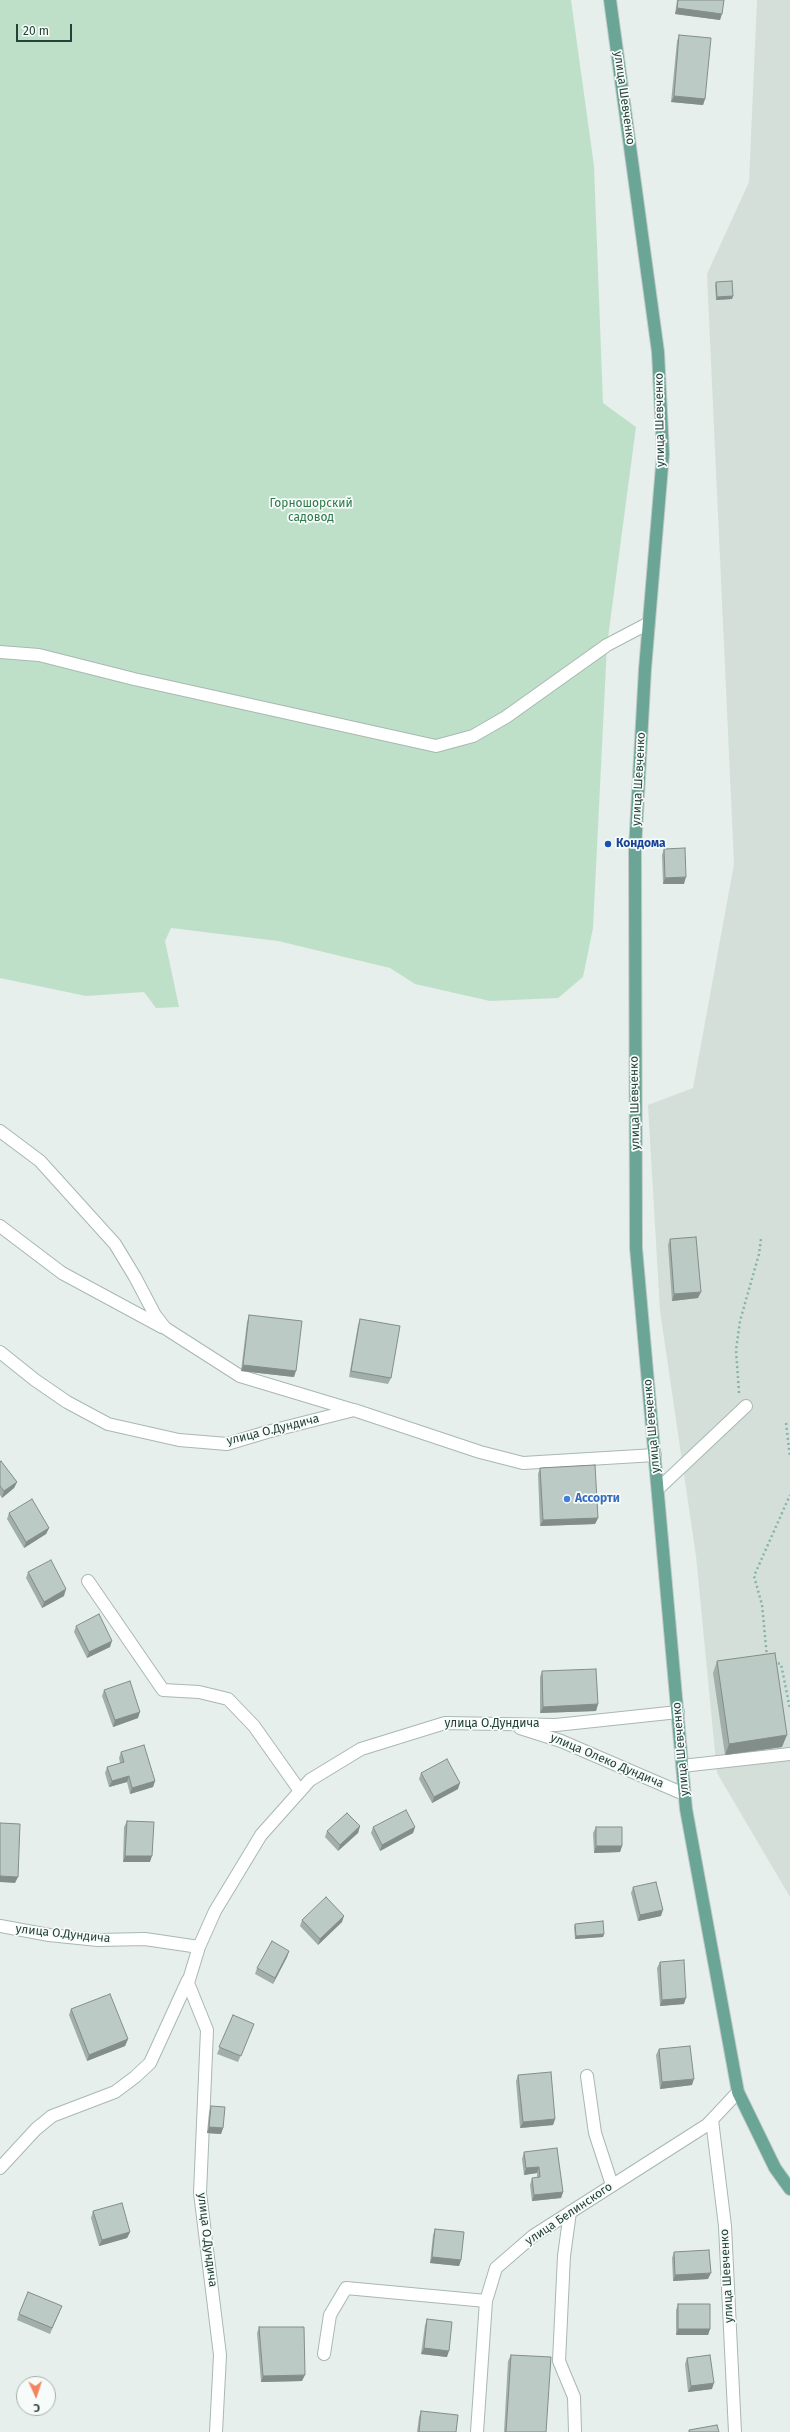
<!DOCTYPE html>
<meta charset="utf-8">
<style>
body{margin:0}
#map{position:relative;width:790px;height:2432px;overflow:hidden;background:#e6efeb;font-family:"Fira Sans",sans-serif}
canvas{display:block}
.north{position:absolute;left:16px;top:2376px;width:40px;height:40px;box-sizing:border-box;background:#f7fbf9;border:1px solid #a3b1ad;border-radius:50%;rotate:177deg;font-size:11px;font-weight:700;line-height:16px;text-align:center;color:#24423a}
.north::after{content:'';display:block;margin:auto;width:14px;height:18px;background:#f4845f;clip-path:polygon(50% 0,100% 100%,50% 72%,0 100%)}
.scale{position:absolute;left:16px;top:24px;width:56px;height:18px;box-sizing:border-box;border:2px solid #24423a;border-top:0;padding-left:5px;font-size:12px;line-height:14px;white-space:nowrap;color:#24423a;-webkit-text-stroke:3px #f7fbf9;paint-order:stroke}
</style>
<div id="map">
<canvas width="790" height="2432"></canvas>
<div class="north">С</div>
<div class="scale">20 m</div>
</div>
<script>
const c = document.querySelector('canvas').getContext('2d');
c.lineJoin = 'round';
function paint(path, color) { c.fillStyle = color; c.fill(path, 'evenodd'); }
const shape = rows => new Path2D(rows.map(r => 'M' + r).join(''));
function stroke(path, color, width, dash) { c.strokeStyle = color; c.lineWidth = width; c.lineCap = dash ? 'butt' : 'round'; c.setLineDash(dash || []); c.stroke(path); }
function label(font, color, halo, rows, align = 'center') {
  c.font = font + ' "Fira Sans",sans-serif'; c.lineWidth = 3.5; c.setLineDash([]); c.textBaseline = 'middle'; c.strokeStyle = halo; c.fillStyle = color; for (const [text, x, y, turn = 0] of rows) {
    c.save(); c.translate(x, y); c.rotate((+turn || 0) * Math.PI / 180); c.textAlign = isNaN(turn) ? turn : align; if (halo) c.strokeText(text, 0, 0); c.fillText(text, 0, 0); c.restore();
  }
}
const built = shape([
 [757,0,790,0,790,1897,717,1773,696,1556,660,1311,648,1105,693,1088,734,864,707,274,749,182]
]);
const green = shape([
 [0,0,571,0,594,166,603,403,636,427,607,645,593,928,583,977,558,998,490,1001,415,984,390,968,278,941,171,928,165,941,179,1007,156,1008,144,992,86,996,0,978]
]);
const path = shape([
 [739,1393,736,1350,740,1321,759,1254,761,1239],
 [786,1423,790,1457],
 [767,1657,762,1605,754,1576,790,1495],
 [773,1662,781,1664,790,1709]
]);
const minor = shape([
 [0,652,39,655,134,679,436,746,473,736,506,717,607,645,649,623],
 [0,1131,40,1161,115,1244,135,1277,155,1315,165,1328,240,1376,353,1410],
 [0,1226,62,1273,162,1327],
 [0,1352,35,1380,67,1402,108,1424,179,1440,227,1444,267,1432,354,1410,480,1452,523,1463,655,1455],
 [658,1489,746,1406],
 [88,1581,163,1690,199,1692,228,1699,254,1726,300,1791],
 [520,1728,561,1741,684,1794],
 [682,1766,790,1754],
 [0,1926,49,1935,98,1940,145,1939,199,1947],
 [587,2076,595,2133,612,2185],
 [712,2120,725,2226,735,2432],
 [0,2168,36,2129,52,2116,115,2092,135,2077,150,2063,188,1980],
 [570,2212,564,2256,559,2361,574,2397,575,2432],
 [324,2354,330,2315,346,2288,486,2301],
 [216,2432,220,2355,200,2193,207,2030,188,1983,199,1947,215,1911,261,1835,310,1780,361,1749,445,1723,556,1725,678,1712],
 [477,2432,486,2301,496,2268,533,2236,707,2125,738,2092]
]);
const major = shape([
 [610,0,658,352,663,454,645,669,635,849,636,1248,686,1809,738,2092,775,2168,790,2189]
]);
const wall = shape([
 [677,0,724,0,720,20,675,14],
 [679,35,705,99,703,105,671,102,677,41],
 [716,282,733,296,732,299,716,300,715,285],
 [664,849,684,884,663,884,662,855],
 [670,1239,698,1298,672,1301,668,1245],
 [249,1315,294,1377,241,1371,247,1322],
 [360,1319,391,1378,388,1384,349,1377,358,1325],
 [0,1462,17,1482,14,1488,2,1498,0,1495],
 [540,1468,598,1518,595,1524,540,1526,538,1474],
 [9,1513,49,1528,46,1534,24,1548,7,1519],
 [28,1572,64,1596,42,1608,26,1578],
 [76,1626,110,1647,87,1658,74,1632],
 [717,1661,782,1747,725,1755,713,1673],
 [542,1671,598,1704,596,1711,540,1713,540,1677],
 [104,1690,138,1718,113,1727,102,1696],
 [121,1752,155,1781,153,1787,130,1794,127,1782,109,1787,105,1773,107,1767,120,1763,119,1758],
 [421,1773,458,1789,432,1803,419,1779],
 [127,1821,150,1862,123,1862,124,1827],
 [360,1826,358,1833,338,1851,325,1837,327,1831],
 [373,1827,415,1827,413,1833,380,1851,371,1833],
 [596,1827,622,1846,620,1852,594,1853,593,1833],
 [633,1887,661,1916,638,1921,631,1893],
 [302,1920,342,1922,318,1945,300,1926],
 [575,1924,604,1934,603,1937,575,1939,574,1927],
 [289,1951,287,1957,273,1984,255,1974,257,1968],
 [660,1962,684,2004,660,2006,657,1968],
 [71,2009,128,2039,125,2046,87,2061,69,2015],
 [233,2015,254,2024,238,2062,217,2054],
 [659,2049,692,2085,660,2089,656,2055],
 [518,2075,555,2119,553,2125,520,2128,516,2081],
 [211,2106,223,2128,221,2134,207,2133,209,2112],
 [524,2152,563,2192,561,2198,532,2201,530,2185,532,2178,537,2178,537,2173,524,2175,522,2159],
 [93,2211,130,2232,127,2238,99,2246,91,2218],
 [435,2229,461,2260,459,2266,430,2263,433,2235],
 [674,2252,708,2279,673,2281,672,2258],
 [678,2304,710,2329,708,2335,676,2335,676,2310],
 [62,2306,50,2334,17,2320,19,2314],
 [427,2319,447,2357,421,2354,425,2325],
 [259,2327,302,2381,261,2382,257,2333],
 [511,2355,546,2432,504,2432,508,2361],
 [687,2358,712,2389,688,2392,685,2364],
 [421,2411,456,2432,417,2432,419,2417]
]);
const shadedWall = shape([
 [677,8,722,14,720,20,675,14],
 [674,96,705,99,703,105,671,102],
 [733,296,732,299,716,300,717,297],
 [686,877,684,884,663,884,665,878],
 [701,1292,698,1298,672,1301,674,1294],
 [243,1365,296,1371,294,1377,241,1371],
 [17,1482,14,1488,2,1498,4,1491],
 [598,1518,595,1524,540,1526,543,1520],
 [49,1528,46,1534,24,1548,26,1542],
 [66,1589,64,1596,42,1608,44,1602],
 [112,1641,110,1647,87,1658,89,1652],
 [598,1704,596,1711,540,1713,543,1707],
 [140,1712,138,1718,113,1727,115,1720],
 [787,1735,782,1747,725,1755,729,1744],
 [129,1776,127,1782,109,1787,112,1781],
 [155,1781,153,1787,130,1794,132,1788],
 [460,1783,458,1789,432,1803,434,1797],
 [360,1826,358,1833,338,1851,340,1845],
 [415,1827,413,1833,380,1851,382,1845],
 [596,1846,622,1846,620,1852,594,1853],
 [125,1856,152,1856,150,1862,123,1862],
 [0,1876,18,1877,15,1883,0,1882],
 [663,1910,661,1916,638,1921,640,1915],
 [344,1916,342,1922,318,1945,320,1939],
 [604,1934,603,1937,575,1939,576,1936],
 [289,1951,287,1957,273,1984,275,1978],
 [686,1998,684,2004,660,2006,662,2000],
 [128,2039,125,2046,87,2061,89,2055],
 [694,2079,692,2085,660,2089,662,2082],
 [555,2119,553,2125,520,2128,523,2122],
 [209,2127,223,2128,221,2134,207,2133],
 [539,2167,537,2173,524,2175,526,2168],
 [563,2192,561,2198,532,2201,534,2195],
 [130,2232,127,2238,99,2246,102,2240],
 [432,2257,461,2260,459,2266,430,2263],
 [711,2273,708,2279,673,2281,675,2275],
 [678,2329,710,2329,708,2335,676,2335],
 [424,2348,449,2351,447,2357,421,2354],
 [305,2375,302,2381,261,2382,263,2376],
 [714,2383,712,2389,688,2392,691,2386]
]);
const building = shape([
 [678,0,724,0,722,14,677,8,678,0],
 [679,35,711,38,705,99,674,96,679,35],
 [732,281,733,296,717,297,716,282,732,281],
 [685,848,686,877,665,878,664,849,685,848],
 [696,1237,701,1292,674,1294,670,1239,696,1237],
 [249,1315,302,1321,296,1371,243,1365,249,1315],
 [360,1319,400,1326,391,1378,351,1371,360,1319],
 [1,1461,17,1482,4,1491,0,1486,0,1462,1,1461],
 [595,1465,598,1518,543,1520,540,1468,595,1465],
 [32,1499,49,1528,26,1542,9,1513,32,1499],
 [51,1560,66,1589,44,1602,28,1572,51,1560],
 [99,1614,112,1641,89,1652,76,1626,99,1614],
 [775,1653,787,1735,729,1744,717,1661,775,1653],
 [596,1669,598,1704,543,1707,542,1671,596,1669],
 [130,1681,140,1712,115,1720,104,1690,130,1681],
 [144,1745,155,1781,132,1788,129,1776,112,1781,107,1767,124,1762,121,1752,144,1745],
 [447,1759,460,1783,434,1797,421,1773,447,1759],
 [406,1810,415,1827,382,1845,373,1827,406,1810],
 [347,1813,360,1826,340,1845,327,1831,347,1813],
 [127,1821,154,1822,152,1856,125,1856,127,1821],
 [0,1823,20,1824,18,1877,0,1876,0,1823],
 [596,1827,622,1827,622,1846,596,1846,596,1827],
 [656,1882,663,1910,640,1915,633,1887,656,1882],
 [326,1897,344,1916,320,1939,302,1920,326,1897],
 [603,1921,604,1934,576,1936,575,1924,603,1921],
 [272,1941,289,1951,275,1978,257,1968,272,1941],
 [684,1960,686,1998,662,2000,660,1962,684,1960],
 [110,1994,128,2039,89,2055,71,2009,110,1994],
 [233,2015,254,2024,241,2056,219,2047,233,2015],
 [690,2046,694,2079,662,2082,659,2049,690,2046],
 [551,2072,555,2119,523,2122,518,2075,551,2072],
 [211,2106,225,2107,223,2128,209,2127,211,2106],
 [557,2148,563,2192,534,2195,532,2178,540,2177,539,2167,526,2168,524,2152,557,2148],
 [122,2203,130,2232,102,2240,93,2211,122,2203],
 [435,2229,464,2232,461,2260,432,2257,435,2229],
 [709,2250,711,2273,675,2275,674,2252,709,2250],
 [28,2292,62,2306,52,2328,19,2314,28,2292],
 [678,2304,710,2304,710,2329,678,2329,678,2304],
 [427,2319,452,2322,449,2351,424,2348,427,2319],
 [259,2327,304,2327,305,2375,263,2376,259,2327],
 [511,2355,551,2357,546,2432,506,2432,511,2355],
 [710,2355,714,2383,691,2386,687,2358,710,2355],
 [421,2411,458,2415,456,2432,419,2432,421,2411],
 [717,2425,719,2432,689,2432,689,2430,717,2425]
]);
const markers = [
 [608,844,4,"#1a4fb4"],
 [567,1499,4,"#3f7fe0"]
];
const streetNames = [
 ["улица Шевченко",624,98,82],
 ["улица Шевченко",660,420,-91],
 ["улица Шевченко",639,779,-87],
 ["улица Шевченко",635,1103,-91],
 ["улица Шевченко",652,1426,-95],
 ["улица О.Дундича",273,1430,-14],
 ["улица О.Дундича",492,1724],
 ["улица Шевченко",681,1749,-95],
 ["улица Олеко Дундича",607,1761,23],
 ["улица О.Дундича",63,1934,6],
 ["улица Белинского",569,2214,-34],
 ["улица О.Дундича",207,2240,83],
 ["улица Шевченко",727,2276,-93]
];
const parkNames = [
 ["Горношорский",311,504],
 ["садовод",311,518]
];
const transitNames = [
 ["Кондома",616,844]
];
const shopNames = [
 ["Ассорти",575,1499]
];
paint(built, '#d4dfda');
paint(green, '#bfe0c8');
stroke(minor, '#a8b8b2', 14);
stroke(major, '#c2cac8', 14);
stroke(path, '#86b3a5', 2.5, [2, 3]);
stroke(minor, '#fff', 12);
stroke(major, '#6aa596', 12);
paint(wall, '#a1aea9');
paint(shadedWall, '#838d89');
paint(building, '#bbcac4');
stroke(building, '#838d89', 1);
for (const [x, y, r, color] of markers) { const dot = new Path2D(); dot.arc(x, y, r, 0, 2 * Math.PI); c.fillStyle = color; c.fill(dot); stroke(dot, '#f7fbf9', 1.5); }
label('12px', '#24423a', '#f7fbf9', streetNames);
label('12px', '#2d7a4b', '#f7fbf9', parkNames);
label('bold 12px', '#164399', '#f7fbf9', transitNames, 'left');
label('bold 12px', '#366cbe', '#f7fbf9', shopNames, 'left');
</script>
